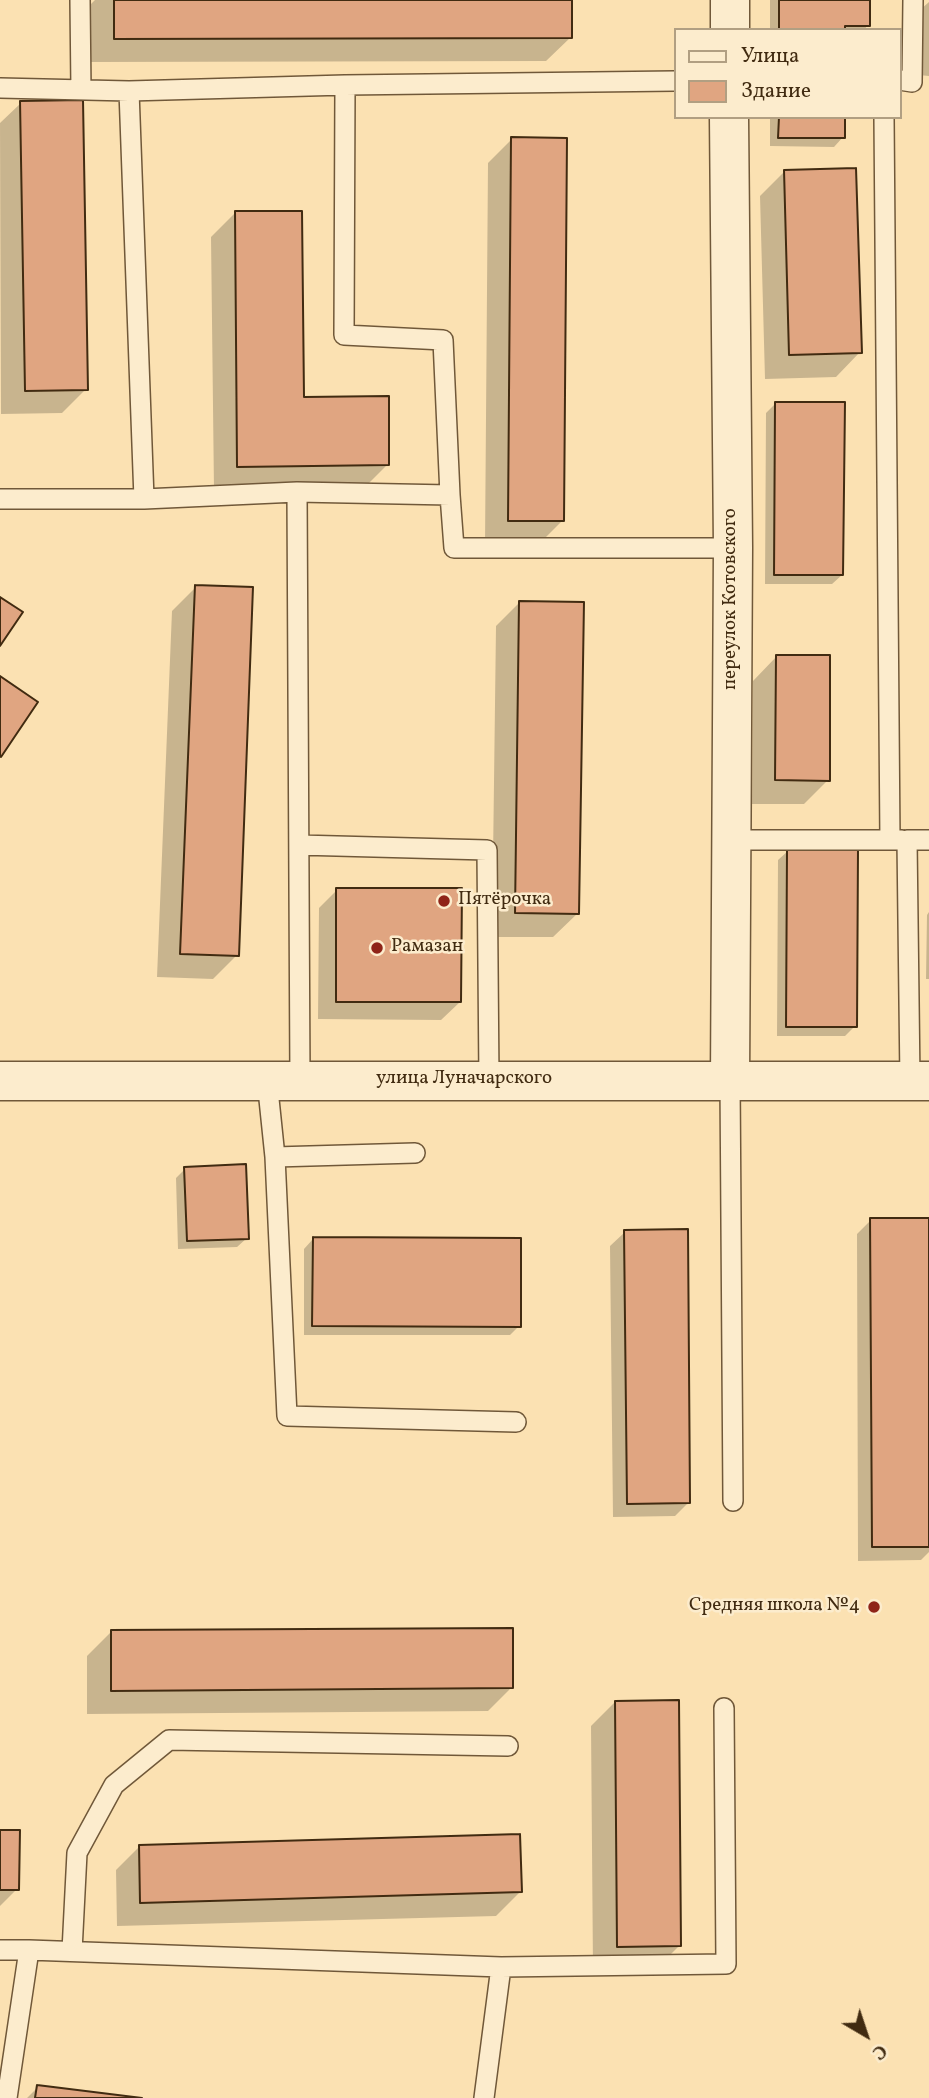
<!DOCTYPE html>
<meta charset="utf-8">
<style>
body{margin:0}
#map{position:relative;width:929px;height:2098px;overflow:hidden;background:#fbe1b2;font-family:Vollkorn,serif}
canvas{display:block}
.legend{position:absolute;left:674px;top:28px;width:228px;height:91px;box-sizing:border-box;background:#fceccd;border:2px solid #b19f82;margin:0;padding:9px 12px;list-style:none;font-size:21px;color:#412b11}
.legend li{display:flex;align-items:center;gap:14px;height:35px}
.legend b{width:35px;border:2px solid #b19f82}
.north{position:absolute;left:831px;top:2000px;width:70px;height:70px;-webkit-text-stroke:5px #fceccd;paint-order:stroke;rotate:141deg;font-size:19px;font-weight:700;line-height:28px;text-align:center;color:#412b11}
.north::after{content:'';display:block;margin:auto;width:24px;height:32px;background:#412b11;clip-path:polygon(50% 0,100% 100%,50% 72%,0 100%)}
</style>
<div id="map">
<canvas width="929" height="2098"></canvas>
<ul class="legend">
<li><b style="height:9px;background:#fceccd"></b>Улица</li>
<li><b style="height:19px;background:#e0a581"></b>Здание</li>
</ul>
<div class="north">С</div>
</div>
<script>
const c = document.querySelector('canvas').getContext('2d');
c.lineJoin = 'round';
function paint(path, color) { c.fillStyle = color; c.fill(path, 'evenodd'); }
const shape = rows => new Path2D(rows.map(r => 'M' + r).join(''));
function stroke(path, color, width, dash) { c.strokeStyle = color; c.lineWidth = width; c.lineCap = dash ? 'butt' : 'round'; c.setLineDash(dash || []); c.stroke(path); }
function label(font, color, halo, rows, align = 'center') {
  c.font = font + ' Vollkorn,serif'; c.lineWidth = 5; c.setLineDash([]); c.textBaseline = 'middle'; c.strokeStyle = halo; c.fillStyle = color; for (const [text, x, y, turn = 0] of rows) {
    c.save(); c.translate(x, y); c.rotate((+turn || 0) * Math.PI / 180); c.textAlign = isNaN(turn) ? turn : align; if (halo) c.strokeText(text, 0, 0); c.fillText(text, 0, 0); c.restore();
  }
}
const shadow = shape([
 [95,0,570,0,571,37,546,61,91,62,91,4],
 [770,0,868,0,868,25,864,30,770,30],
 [929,2,929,76,919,75,920,10],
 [21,103,86,389,62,413,1,414,0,123],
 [770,117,843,117,843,137,834,147,770,146],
 [512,139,563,520,539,544,485,544,488,163],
 [784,172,860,352,836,377,765,379,760,196],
 [235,213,302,398,387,465,363,489,214,491,211,237],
 [776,403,842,575,832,584,765,584,766,413],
 [196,587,237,955,213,979,157,977,172,611],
 [520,602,578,913,553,937,492,937,496,626],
 [777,656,828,780,804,804,752,804,753,681],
 [788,851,855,1026,845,1036,777,1036,778,860],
 [337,890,460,1002,441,1020,318,1019,319,908],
 [929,912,929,979,926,979,927,915],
 [185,1169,247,1238,237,1247,178,1249,176,1178],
 [871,1220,929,1220,929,1552,921,1560,858,1561,857,1234],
 [625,1232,689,1502,675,1516,613,1517,610,1246],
 [313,1239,519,1326,510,1335,304,1335,304,1249],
 [111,1632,512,1687,488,1711,87,1714,87,1656],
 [615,1702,679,1946,655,1970,593,1970,591,1726],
 [0,1832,17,1889,0,1906],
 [140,1846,520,1892,496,1916,117,1926,116,1870],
 [38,2087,128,2098,27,2098]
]);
const building = shape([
 [114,0,572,0,572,38,114,39,114,0],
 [779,0,870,0,870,26,845,26,845,30,779,30,779,0],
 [83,100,88,390,25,391,20,101,83,100],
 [779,117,845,117,845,138,778,138,779,117],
 [511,137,567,138,564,521,508,521,511,137],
 [856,168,862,353,789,355,784,170,856,168],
 [235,211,302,211,304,397,389,396,389,465,237,467,235,211],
 [775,402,845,402,843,575,774,575,775,402],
 [195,585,253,587,239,956,180,954,195,585],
 [0,597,23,612,0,646,0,597],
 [519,601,584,602,579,914,515,913,519,601],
 [776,655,830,655,830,781,775,780,776,655],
 [0,676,38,702,1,757,0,756,0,676],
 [787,849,858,849,857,1027,786,1027,787,849],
 [336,888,462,888,461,1002,336,1002,336,888],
 [246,1164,249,1239,187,1241,184,1167,246,1164],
 [870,1218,929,1218,929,1547,872,1547,870,1218],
 [688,1229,690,1503,627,1504,624,1230,688,1229],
 [313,1237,521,1238,521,1327,312,1326,313,1237],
 [513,1628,513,1688,111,1691,111,1630,513,1628],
 [679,1700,681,1946,617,1947,615,1701,679,1700],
 [0,1830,20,1830,19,1890,0,1890,0,1830],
 [520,1834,522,1892,140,1903,139,1845,520,1834],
 [37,2085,142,2098,35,2098,37,2085]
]);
const service = shape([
 [80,0,81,90],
 [899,80,912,82,913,0],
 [0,88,129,91],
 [884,117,890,840],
 [297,492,144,499,129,91,345,85],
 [450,495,443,340,344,335,345,85,675,81],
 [0,499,144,499],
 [731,840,902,840],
 [299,845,487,850,489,1080],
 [267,1080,275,1157,415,1153],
 [300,1080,297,492,450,495,454,548,733,548],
 [730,1081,733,1501],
 [910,1081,907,840,929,840],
 [275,1157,287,1416,516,1422],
 [0,1950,29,1950,7,2098],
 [29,1950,501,1967,484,2098],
 [72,1951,77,1853,114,1785,169,1740,508,1746],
 [501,1967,726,1964,724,1708]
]);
const minor = shape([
 [730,30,730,0],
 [729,117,733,548,730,1081]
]);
const tertiary = shape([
 [0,1081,929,1081]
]);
const markers = [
 [444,901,7,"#8f2418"],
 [377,948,7,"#8f2418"],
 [874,1607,7,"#8f2418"]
];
const streetNames = [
 ["переулок Котовского",732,599,-90],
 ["улица Луначарского",464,1080]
];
const poiNames = [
 ["Пятёрочка",458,901],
 ["Рамазан",391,948],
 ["Средняя школа №4",860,1607,"right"]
];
paint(shadow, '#0003');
paint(building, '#e0a581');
stroke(building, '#412b11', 2);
stroke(service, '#705839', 22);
stroke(minor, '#705839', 41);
stroke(tertiary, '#705839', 41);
stroke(service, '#fceccd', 19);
stroke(minor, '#fceccd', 38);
stroke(tertiary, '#fceccd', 38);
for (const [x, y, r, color] of markers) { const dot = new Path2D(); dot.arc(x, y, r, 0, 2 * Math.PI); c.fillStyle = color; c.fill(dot); stroke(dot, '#fceccd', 2.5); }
label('19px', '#412b11', '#fceccd', streetNames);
label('19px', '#412b11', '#fceccd', poiNames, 'left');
</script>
